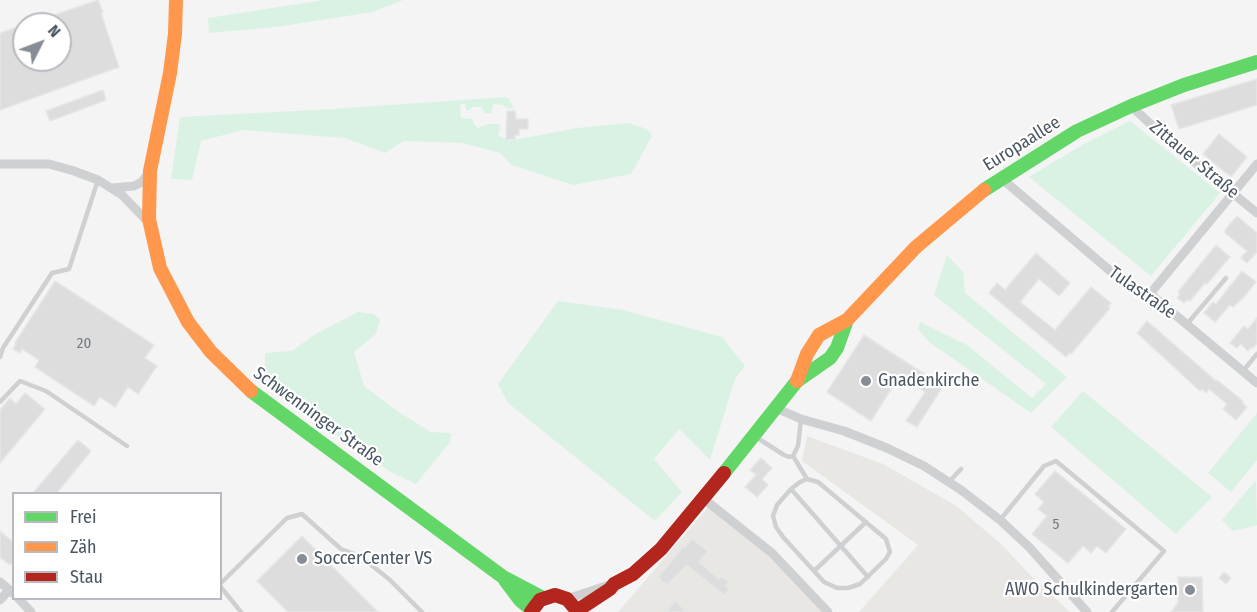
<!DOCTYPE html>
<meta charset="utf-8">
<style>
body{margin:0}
#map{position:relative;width:1257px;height:612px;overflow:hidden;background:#f4f4f4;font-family:"Fira Sans Condensed",sans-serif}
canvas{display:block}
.legend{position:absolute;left:12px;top:492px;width:210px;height:108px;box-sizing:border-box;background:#fff;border:2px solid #b7bbc0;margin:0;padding:8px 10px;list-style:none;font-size:18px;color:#4a5661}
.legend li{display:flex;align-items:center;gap:12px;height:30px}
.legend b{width:30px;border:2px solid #b7bbc0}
.north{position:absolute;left:12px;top:12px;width:60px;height:60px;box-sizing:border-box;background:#fff;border:2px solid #b7bbc0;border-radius:50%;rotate:48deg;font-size:16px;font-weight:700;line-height:24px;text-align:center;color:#4a5661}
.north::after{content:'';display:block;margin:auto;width:21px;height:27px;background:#868d94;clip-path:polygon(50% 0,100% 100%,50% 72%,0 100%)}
</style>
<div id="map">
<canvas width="1257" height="612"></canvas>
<ul class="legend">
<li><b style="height:8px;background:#63d668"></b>Frei</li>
<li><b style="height:8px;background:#ff974d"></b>Zäh</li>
<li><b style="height:8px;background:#b3261e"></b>Stau</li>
</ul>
<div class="north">N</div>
</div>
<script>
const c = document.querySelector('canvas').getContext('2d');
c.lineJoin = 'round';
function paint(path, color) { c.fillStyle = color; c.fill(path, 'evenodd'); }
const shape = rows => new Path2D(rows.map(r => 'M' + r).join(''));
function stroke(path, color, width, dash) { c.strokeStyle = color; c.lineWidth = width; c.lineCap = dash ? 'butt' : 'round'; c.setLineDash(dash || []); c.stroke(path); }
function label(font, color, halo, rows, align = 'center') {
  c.font = font + ' "Fira Sans Condensed",sans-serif'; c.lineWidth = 4.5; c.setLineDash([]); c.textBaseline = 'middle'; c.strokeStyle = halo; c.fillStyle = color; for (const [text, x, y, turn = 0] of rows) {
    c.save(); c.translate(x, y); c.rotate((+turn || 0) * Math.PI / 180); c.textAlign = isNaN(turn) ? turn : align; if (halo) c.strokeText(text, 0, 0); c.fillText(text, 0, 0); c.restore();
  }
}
const commercial = shape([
 [807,436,883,464,955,505,1000,543,1036,581,1070,612,859,612,918,545,802,461],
 [711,504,772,553,828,612,618,612]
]);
const green = shape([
 [324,0,403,0,373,12,276,27,209,33,208,18],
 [505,97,509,99,514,109,505,108,504,105,494,104,491,113,485,113,481,107,473,107,468,111,466,110,465,104,460,104,461,118,473,119,473,123,478,128,488,124,499,124,501,126,498,135,509,141,577,128,628,123,647,129,652,136,631,174,573,185,512,165,500,153,463,143,404,141,385,153,345,138,243,130,201,141,192,180,171,179,180,117,333,109],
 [1130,121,1220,193,1151,276,1029,177,1082,145],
 [947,255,963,272,965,293,1067,377,1031,413,929,342,918,329,920,322,967,345,1032,398,1046,384,934,295],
 [558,301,623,310,722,337,745,366,735,379,710,460,679,429,654,459,682,492,655,521,508,403,498,384],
 [358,312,373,314,380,319,376,334,354,352,364,386,400,413,431,432,451,433,450,442,416,484,391,472,264,386,265,353,292,351,314,335],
 [1083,391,1212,497,1176,534,1051,427],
 [1257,413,1257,460,1231,492,1208,473],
 [1256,480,1257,525,1233,531,1222,520]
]);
const building = shape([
 [98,0,103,12,101,13,119,67,0,110,0,33,24,25,24,60,60,60,60,24,31,23,98,0],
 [1257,79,1257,105,1179,129,1171,105,1257,79],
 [103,90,106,100,50,121,46,111,103,90],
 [507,111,515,111,516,119,528,119,528,129,519,129,519,135,515,135,515,139,506,140,507,111],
 [1219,134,1247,157,1231,177,1203,154,1219,134],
 [1237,216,1257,233,1257,252,1247,263,1241,258,1247,251,1225,233,1225,230,1237,216],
 [1216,245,1230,257,1207,284,1205,283,1190,301,1187,300,1184,303,1177,298,1180,294,1178,292,1216,245],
 [1036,253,1070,283,1059,296,1039,279,1020,302,1055,330,1091,287,1111,303,1108,307,1110,308,1071,354,1069,353,1066,357,989,293,997,283,1005,290,1036,253],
 [1242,271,1256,282,1243,298,1233,307,1230,305,1215,322,1204,313,1213,302,1216,304,1242,271],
 [55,281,154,345,145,358,157,366,138,394,128,387,115,407,100,397,94,406,35,367,39,360,22,349,20,353,13,349,16,344,15,343,55,281],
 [1257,318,1257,343,1253,348,1251,347,1248,351,1241,344,1237,348,1230,343,1244,326,1248,329,1257,318],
 [1147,321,1216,381,1217,380,1243,401,1242,403,1247,407,1236,420,1223,409,1227,404,1209,389,1206,393,1202,389,1200,391,1137,333,1147,321],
 [864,335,943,386,917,427,906,421,925,392,900,375,871,421,827,392,864,335],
 [25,393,45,409,0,463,0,410,10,398,16,404,25,393],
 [78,440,91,451,56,494,32,494,78,440],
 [761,458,772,468,762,479,768,485,757,497,745,487,756,475,750,470,761,458],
 [1055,471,1126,529,1106,553,1097,546,1091,553,1083,546,1068,563,1032,534,1047,516,1038,509,1044,502,1035,494,1055,471],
 [0,531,14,543,14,561,10,565,0,557,0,531],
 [302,536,378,612,288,612,257,581,302,536],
 [692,539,708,551,699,562,719,579,721,576,729,582,726,586,730,589,724,595,687,565,668,584,662,582,659,576,683,547,684,548,692,539],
 [1224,572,1231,578,1226,584,1219,578,1224,572],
 [1178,577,1202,577,1203,612,1171,612,1178,603,1178,577],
 [675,601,687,612,666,612,675,601]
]);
const lane = shape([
 [1187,324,1226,278],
 [0,357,3,348,52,273,69,269,98,180],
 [1243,371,1257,354],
 [0,402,20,381,46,391,127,446],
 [756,437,784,455,789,457,793,456,798,446,801,419],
 [793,456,807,479],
 [807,479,818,482,886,539,890,552,886,559,860,584,848,588,837,588,824,582,783,537,776,527,773,516,777,505,791,489,800,482,807,479],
 [949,482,961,469],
 [791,489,868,577],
 [1000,520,1044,466,1056,461,1164,551,1112,612],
 [814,571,866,522],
 [220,584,287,518,302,514,341,549,360,556,390,580,422,612],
 [220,586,241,612]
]);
const street = shape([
 [1131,106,1170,142,1257,213],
 [0,164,49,164,74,171,98,180,122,195,149,223],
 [1001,178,1128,286,1154,297,1257,383],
 [112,188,134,186,142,182,150,171],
 [1149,295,1257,164],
 [776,408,801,419,844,431,887,448,924,466,961,490,1000,520,1029,547,1087,612],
 [704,499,772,553,828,612],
 [0,582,14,594],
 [18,598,31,612],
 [567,599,612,584],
 [0,600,9,590]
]);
const fast = shape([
 [984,190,1077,131,1131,106,1184,85,1257,62],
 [251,391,503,577,543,598],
 [724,473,797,381,830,358,837,348,847,320],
 [505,580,520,600,532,610]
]);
const slow = shape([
 [176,0,175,34,170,73,150,171,149,219,160,268,188,322,211,352,251,391],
 [797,381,807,354,819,335,847,320,916,247,984,190]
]);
const jam = shape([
 [578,610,610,589,614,584,633,574,661,549,724,473],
 [531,612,540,600,555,595,567,599,578,612]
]);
const markers = [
 [866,381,6,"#868d94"],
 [302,559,6,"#868d94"],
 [1190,590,6,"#868d94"]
];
const numberNames = [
 ["20",84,344],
 ["5",1056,525]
];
const streetNames = [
 ["Europaallee",1022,144,-32],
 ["Zittauer Straße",1194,160,40],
 ["Tulastraße",1142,293,35],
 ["Schwenninger Straße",318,417,36]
];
const poiNames = [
 ["Gnadenkirche",878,381],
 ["SoccerCenter VS",314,559],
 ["AWO Schulkindergarten",1178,590,"right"]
];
paint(commercial, '#e8e7e3');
paint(green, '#d9f2e3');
paint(building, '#ddddde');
stroke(building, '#e5e6e7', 1.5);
stroke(lane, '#ced0d2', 4.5);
stroke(street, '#ced0d2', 9);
stroke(fast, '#63d668', 14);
stroke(slow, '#ff974d', 14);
stroke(jam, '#b3261e', 14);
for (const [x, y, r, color] of markers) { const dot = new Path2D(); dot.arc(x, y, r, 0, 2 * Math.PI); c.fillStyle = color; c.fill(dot); stroke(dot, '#fff', 2); }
label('15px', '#707881', null, numberNames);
label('18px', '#4a5661', '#fff', streetNames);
label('18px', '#4a5661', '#fff', poiNames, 'left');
</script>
